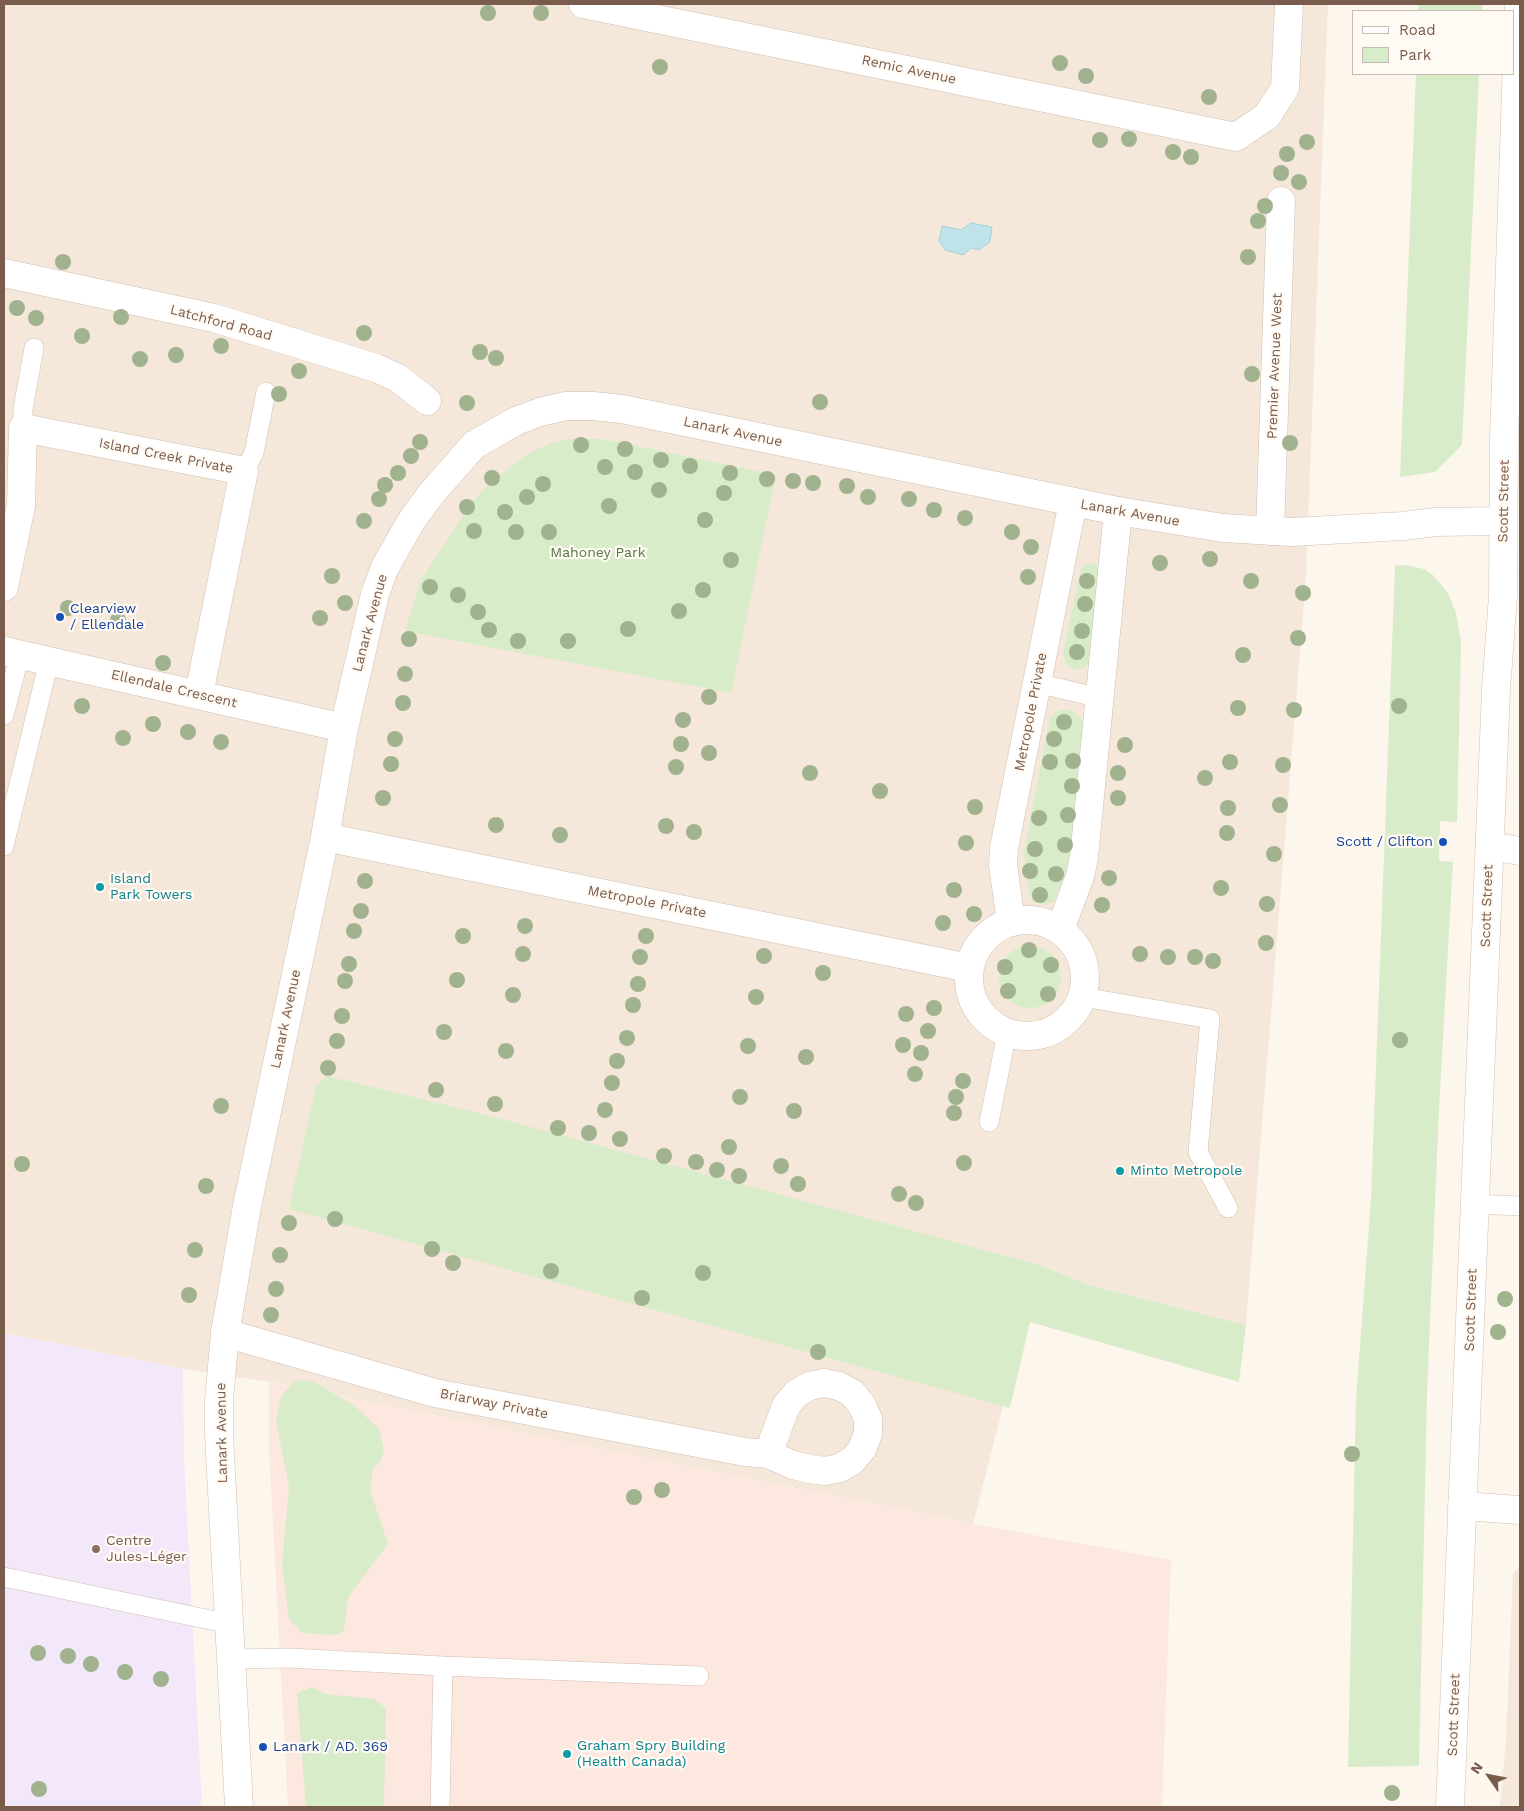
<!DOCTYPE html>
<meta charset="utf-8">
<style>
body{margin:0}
#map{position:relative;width:1524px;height:1811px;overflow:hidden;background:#fdf6ec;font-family:"Work Sans",sans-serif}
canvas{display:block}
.frame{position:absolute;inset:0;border:5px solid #7a5c4d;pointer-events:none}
.legend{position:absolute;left:1352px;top:10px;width:162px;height:65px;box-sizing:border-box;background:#fffaf3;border:1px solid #cabbb1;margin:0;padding:6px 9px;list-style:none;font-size:15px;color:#7a5c4d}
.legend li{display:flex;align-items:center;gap:10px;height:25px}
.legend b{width:25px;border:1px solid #cabbb1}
.north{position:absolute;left:1464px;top:1751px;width:50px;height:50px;-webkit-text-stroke:4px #fffaf3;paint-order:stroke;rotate:303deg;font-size:14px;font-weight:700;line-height:20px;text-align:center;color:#7a5c4d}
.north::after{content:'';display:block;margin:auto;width:18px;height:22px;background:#7a5c4d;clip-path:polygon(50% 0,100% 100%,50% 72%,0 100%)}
</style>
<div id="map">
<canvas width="1524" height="1811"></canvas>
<div class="frame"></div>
<ul class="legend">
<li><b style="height:6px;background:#fff"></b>Road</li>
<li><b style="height:14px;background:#d8ecc9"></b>Park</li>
</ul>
<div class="north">N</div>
</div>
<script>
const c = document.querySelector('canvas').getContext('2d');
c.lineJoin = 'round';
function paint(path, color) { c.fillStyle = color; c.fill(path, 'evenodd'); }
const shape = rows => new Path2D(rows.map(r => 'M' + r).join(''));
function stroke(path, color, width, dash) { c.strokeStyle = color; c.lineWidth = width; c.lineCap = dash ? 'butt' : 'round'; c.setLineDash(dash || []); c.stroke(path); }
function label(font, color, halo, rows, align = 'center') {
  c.font = font + ' "Work Sans",sans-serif'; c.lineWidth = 4.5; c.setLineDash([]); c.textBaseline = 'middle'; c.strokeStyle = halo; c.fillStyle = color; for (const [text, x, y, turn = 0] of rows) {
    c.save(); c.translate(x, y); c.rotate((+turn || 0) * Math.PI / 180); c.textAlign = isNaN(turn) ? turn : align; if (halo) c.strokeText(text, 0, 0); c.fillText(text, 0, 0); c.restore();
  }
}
const residential = shape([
 [4,4,1328,4,1306,576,1246,1325,1089,1285,1039,1265,973,1524,270,1382,183,1369,4,1333],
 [1520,1567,1520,1807,1508,1807,1500,1806,1506,1740,1513,1573]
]);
const commercial = shape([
 [269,1382,973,1524,1171,1560,1162,1807,288,1807,269,1449]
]);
const education = shape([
 [4,1333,183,1369,184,1459,202,1807,4,1807]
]);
const green = shape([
 [1418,4,1482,4,1482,11,1418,11],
 [1416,74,1479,74,1462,445,1435,472,1400,477],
 [577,438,601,439,623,443,776,475,731,693,405,631,421,580,472,502,489,484,526,455,551,443],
 [1088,563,1095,564,1101,570,1093,656,1086,667,1076,670,1066,664,1063,653,1081,568],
 [1405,565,1424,569,1432,574,1448,593,1456,613,1461,642,1457,822,1440,821,1439,861,1453,862,1439,1108,1427,1394,1419,1766,1348,1767,1356,1399,1371,1199,1395,566],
 [1060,710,1073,710,1085,724,1071,859,1066,876,1053,902,1044,905,1033,902,1029,894,1024,852,1050,717],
 '999 977a31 31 0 1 1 62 0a31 31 0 1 1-62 0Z',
 [327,1076,487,1115,1039,1265,1089,1285,1246,1325,1239,1382,1030,1322,1010,1408,289,1209,316,1086],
 [304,1380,314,1382,354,1405,379,1429,384,1450,381,1461,373,1468,370,1490,388,1544,348,1597,344,1631,334,1635,302,1633,289,1619,282,1566,289,1487,276,1422,280,1400,285,1392,293,1382],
 [312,1687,326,1694,374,1699,386,1708,384,1807,306,1807,297,1693]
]);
const water = shape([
 [971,223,992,227,990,242,979,250,971,248,963,255,945,250,939,241,942,226,961,230,971,223]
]);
const service = shape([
 [23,428,23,409,34,348],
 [244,471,254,453,266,392],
 [1037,683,1100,698],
 [4,715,20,654],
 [4,846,49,661],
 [1083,997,1210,1019,1198,1152,1228,1208],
 [989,1122,1007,1033],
 [1475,1204,1520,1206],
 [4,1577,230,1624],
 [231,1659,289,1658,443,1666,440,1807],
 [443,1666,699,1676]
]);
const minor = shape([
 [583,4,1236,137,1267,116,1285,88,1289,4],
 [4,273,214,318,376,368,398,378,427,401],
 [1270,531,1281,201],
 [4,587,21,506,23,428,244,471,199,694],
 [4,651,344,728],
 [325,837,969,968],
 [1490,846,1520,851],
 '969 978a58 58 0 1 1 116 0a58 58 0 1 1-116 0Z',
 [1011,922,1003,865,1004,848,1073,502],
 [1060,930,1080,876,1084,857,1118,511],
 [225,1333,435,1393,745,1452,768,1454,786,1406,796,1394,809,1386,824,1383,839,1386,852,1393,862,1405,868,1419,868,1434,862,1449,853,1460,840,1468,825,1471,810,1469,793,1465,768,1454],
 [1462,1506,1520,1510]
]);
const tertiary = shape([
 [239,1807,219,1435,219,1400,225,1333,247,1206,325,837,344,728,375,594,385,567,412,520,431,494,474,445,516,421,540,412,566,406,593,406,622,409,1118,511,1223,528,1292,532,1403,526,1435,522,1503,521]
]);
const secondary = shape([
 [1450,1807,1496,690,1503,596,1504,439,1519,4]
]);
const trees = [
 [488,13],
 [541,13],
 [1060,63],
 [660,67],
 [1086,76],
 [1209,97],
 [1129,139],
 [1100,140],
 [1307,142],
 [1173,152],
 [1287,154],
 [1191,157],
 [1281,173],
 [1299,182],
 [1265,206],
 [1258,221],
 [1248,257],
 [63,262],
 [17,308],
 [121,317],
 [36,318],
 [364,333],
 [82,336],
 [221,346],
 [480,352],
 [176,355],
 [496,358],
 [140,359],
 [299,371],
 [1252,374],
 [279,394],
 [820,402],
 [467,403],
 [420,442],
 [1290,443],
 [581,445],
 [625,449],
 [411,456],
 [661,460],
 [690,466],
 [605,467],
 [635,472],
 [398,473],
 [730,473],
 [492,478],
 [767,479],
 [793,481],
 [813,483],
 [543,484],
 [385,485],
 [847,486],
 [659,490],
 [724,493],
 [527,497],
 [868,497],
 [379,499],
 [909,499],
 [609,506],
 [467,507],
 [934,510],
 [505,512],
 [965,518],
 [705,520],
 [364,521],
 [474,531],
 [516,532],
 [549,532],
 [1012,532],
 [1031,547],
 [1210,559],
 [731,560],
 [1160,563],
 [332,576],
 [1028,577],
 [1087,581],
 [1251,581],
 [430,587],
 [703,590],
 [1303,593],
 [458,595],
 [345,603],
 [1085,604],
 [68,608],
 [679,611],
 [478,612],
 [320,618],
 [118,620],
 [628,629],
 [489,630],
 [1082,631],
 [1298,638],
 [409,639],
 [518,641],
 [568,641],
 [1077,652],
 [1243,655],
 [163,663],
 [405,674],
 [709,697],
 [403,703],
 [82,706],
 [1399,706],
 [1238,708],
 [1294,710],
 [683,720],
 [1064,722],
 [153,724],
 [188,732],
 [123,738],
 [395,739],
 [1054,739],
 [221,742],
 [681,744],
 [1125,745],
 [709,753],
 [1073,761],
 [1050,762],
 [1230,762],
 [391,764],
 [1283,765],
 [676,767],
 [810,773],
 [1118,773],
 [1205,778],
 [1072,786],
 [880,791],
 [383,798],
 [1118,798],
 [1280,805],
 [975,807],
 [1228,808],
 [1068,815],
 [1039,818],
 [496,825],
 [666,826],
 [694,832],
 [1227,833],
 [560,835],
 [966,843],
 [1065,845],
 [1035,849],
 [1274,854],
 [1030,871],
 [1056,874],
 [1109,878],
 [365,881],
 [1221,888],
 [954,890],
 [1040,895],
 [1267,904],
 [1102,905],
 [361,911],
 [974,914],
 [943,923],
 [525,926],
 [354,931],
 [463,936],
 [646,936],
 [1266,943],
 [1029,950],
 [523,954],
 [1140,954],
 [764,956],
 [640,957],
 [1168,957],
 [1195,957],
 [1213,961],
 [349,964],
 [1051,965],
 [1005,967],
 [823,973],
 [457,980],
 [345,981],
 [638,984],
 [1008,991],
 [1048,994],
 [513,995],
 [756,997],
 [633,1005],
 [934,1008],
 [906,1014],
 [342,1016],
 [928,1031],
 [444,1032],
 [627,1038],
 [1400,1040],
 [337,1041],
 [903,1045],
 [748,1046],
 [506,1051],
 [921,1053],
 [806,1057],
 [617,1061],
 [328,1068],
 [915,1074],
 [963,1081],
 [612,1083],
 [436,1090],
 [740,1097],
 [956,1097],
 [495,1104],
 [221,1106],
 [605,1110],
 [794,1111],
 [954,1113],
 [558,1128],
 [589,1133],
 [620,1139],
 [729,1147],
 [664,1156],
 [696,1162],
 [964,1163],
 [22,1164],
 [781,1166],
 [717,1170],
 [739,1176],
 [798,1184],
 [206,1186],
 [899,1194],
 [916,1203],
 [335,1219],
 [289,1223],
 [432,1249],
 [195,1250],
 [280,1255],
 [453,1263],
 [551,1271],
 [703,1273],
 [276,1289],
 [189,1295],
 [642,1298],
 [1505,1299],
 [271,1315],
 [1498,1332],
 [818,1352],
 [1352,1454],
 [662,1490],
 [634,1497],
 [38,1653],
 [68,1656],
 [91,1664],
 [125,1672],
 [161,1679],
 [39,1789],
 [1392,1793]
];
const markers = [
 [60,617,5,"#1a4fb4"],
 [1443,842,5,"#1a4fb4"],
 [100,887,5,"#0f9aa8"],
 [1120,1171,5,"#0f9aa8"],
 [96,1549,5,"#8d6e63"],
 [263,1747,5,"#1a4fb4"],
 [567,1754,5,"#0f9aa8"]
];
const streetNames = [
 ["Remic Avenue",909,70,12],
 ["Latchford Road",221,323,15],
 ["Premier Avenue West",1275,366,-88],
 ["Lanark Avenue",733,432,12],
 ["Island Creek Private",166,456,11],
 ["Scott Street",1504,501,-89],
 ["Lanark Avenue",1130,513,10],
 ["Lanark Avenue",370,623,-75],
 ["Ellendale Crescent",174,689,13],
 ["Metropole Private",1031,712,-79],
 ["Metropole Private",647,902,11],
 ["Scott Street",1487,906,-88],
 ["Lanark Avenue",286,1019,-78],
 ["Scott Street",1471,1310,-88],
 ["Briarway Private",494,1404,11],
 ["Lanark Avenue",222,1433,-91],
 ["Scott Street",1454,1715,-88]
];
const parkNames = [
 ["Mahoney Park",598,553]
];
const transitNames = [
 ["Clearview",70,609],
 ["/ Ellendale",70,625],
 ["Scott / Clifton",1433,842,"right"],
 ["Lanark / AD. 369",273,1747]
];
const cultureNames = [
 ["Island",110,879],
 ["Park Towers",110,895],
 ["Minto Metropole",1130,1171],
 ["Graham Spry Building",577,1746],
 ["(Health Canada)",577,1762]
];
const educationNames = [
 ["Centre",106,1541],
 ["Jules-Léger",106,1557]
];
paint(residential, '#f5e8da');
paint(commercial, '#fde8e0');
paint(education, '#f3e8fa');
paint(green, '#d8ecc9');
paint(water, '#bfe3e8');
stroke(water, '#a5d3da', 1);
stroke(service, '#d1beb0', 20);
stroke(minor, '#d1beb0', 29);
stroke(tertiary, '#d1beb0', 29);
stroke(secondary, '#d6c0b0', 29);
stroke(service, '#fff', 19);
stroke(minor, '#fff', 28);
stroke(tertiary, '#fff', 28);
stroke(secondary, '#fff', 28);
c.fillStyle = '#a0b28e';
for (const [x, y] of trees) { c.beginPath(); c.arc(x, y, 8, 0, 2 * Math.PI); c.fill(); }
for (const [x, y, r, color] of markers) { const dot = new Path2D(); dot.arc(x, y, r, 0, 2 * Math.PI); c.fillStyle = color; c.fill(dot); stroke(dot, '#fffaf3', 2); }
label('14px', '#7a5c4d', '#fffaf3', streetNames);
label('14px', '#537a41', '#fffaf3', parkNames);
label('14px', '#164399', '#fffaf3', transitNames, 'left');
label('14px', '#0d838f', '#fffaf3', cultureNames, 'left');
label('14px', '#785e54', '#fffaf3', educationNames, 'left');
</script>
